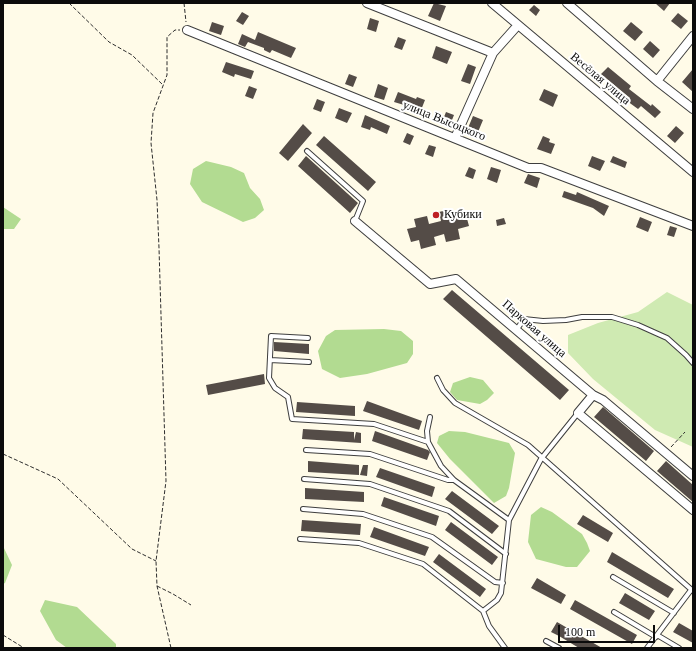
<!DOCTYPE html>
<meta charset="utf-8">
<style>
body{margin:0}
#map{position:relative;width:696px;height:651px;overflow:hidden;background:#fffbe8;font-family:"Times New Roman",serif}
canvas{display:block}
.frame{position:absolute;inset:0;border:4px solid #0b0b0b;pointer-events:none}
.scale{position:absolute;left:558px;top:625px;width:97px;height:18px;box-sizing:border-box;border:2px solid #0b0b0b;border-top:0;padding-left:5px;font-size:12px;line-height:14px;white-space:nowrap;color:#0b0b0b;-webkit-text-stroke:3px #fff;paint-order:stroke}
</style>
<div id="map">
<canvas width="696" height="651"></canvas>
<div class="frame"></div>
<div class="scale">100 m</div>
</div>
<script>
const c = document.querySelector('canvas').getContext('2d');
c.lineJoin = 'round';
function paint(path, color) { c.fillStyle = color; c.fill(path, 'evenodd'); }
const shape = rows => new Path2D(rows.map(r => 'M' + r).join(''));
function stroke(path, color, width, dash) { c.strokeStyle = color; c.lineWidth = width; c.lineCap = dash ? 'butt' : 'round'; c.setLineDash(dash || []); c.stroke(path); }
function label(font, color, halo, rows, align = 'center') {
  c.font = font + ' "Times New Roman",serif'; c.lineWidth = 4; c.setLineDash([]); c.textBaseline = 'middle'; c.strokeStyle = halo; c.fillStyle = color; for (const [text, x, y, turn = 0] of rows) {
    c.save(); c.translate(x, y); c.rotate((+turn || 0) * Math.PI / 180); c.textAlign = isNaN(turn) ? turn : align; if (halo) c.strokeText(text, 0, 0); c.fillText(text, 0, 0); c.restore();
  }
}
const green = shape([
 [667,292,693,305,693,447,655,430,593,379,568,353,568,335,598,323,638,312]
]);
const forest = shape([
 [206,161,231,167,244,173,250,188,260,199,264,210,255,218,243,222,202,202,190,184,193,169],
 [3,207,21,219,14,229,3,229],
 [384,329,401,331,413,341,413,354,407,363,367,374,340,378,322,369,318,351,326,336,335,330],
 [470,377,483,380,494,393,487,400,480,404,457,400,450,392,453,383],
 [449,431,465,432,509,443,515,453,509,488,506,496,494,503,450,459,437,443,439,436],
 [541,507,552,512,582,534,587,543,590,551,577,567,566,567,536,559,528,542,531,515],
 [3,546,12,565,5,583,3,584],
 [45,600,77,607,116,644,116,648,67,648,56,640,40,611]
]);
const building = shape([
 [434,3,446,6,440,21,428,16],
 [655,3,670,3,664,11],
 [534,5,540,10,536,16,529,10],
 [242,12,249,16,243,25,236,21],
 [678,13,688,21,681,29,671,21],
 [370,18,379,21,376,32,367,29],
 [212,22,224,26,221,35,209,31],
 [631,22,643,32,635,41,623,31],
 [258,32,296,48,291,58,272,50,270,53,264,50,264,48,248,42,245,47,238,44,242,34,255,40],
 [398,37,406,40,402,50,394,47],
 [650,41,660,50,653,58,643,49],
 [436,46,452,52,447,64,432,58],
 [226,62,254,71,251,79,235,74,234,77,222,72],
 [468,64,476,67,470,84,461,81],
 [608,67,631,86,629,89,651,106,652,104,661,112,655,118,641,106,638,109,627,101,630,98,601,74],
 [693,69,693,92,682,82],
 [349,74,357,77,353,87,345,84],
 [378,84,388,88,384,100,374,97],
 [249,86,257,89,253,99,245,96],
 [544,89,558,95,553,107,539,100],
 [398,92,416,99,417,97,425,100,421,110,394,102],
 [317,99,325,102,321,112,313,109],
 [339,108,352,113,347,123,335,118],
 [446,112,454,115,450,125,442,122],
 [365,115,390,126,387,134,371,127,370,130,361,127],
 [473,116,483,120,478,132,468,128],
 [303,124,312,133,288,161,279,153],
 [676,126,684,133,675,143,667,136],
 [407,133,414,136,410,145,403,142],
 [324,136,376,182,368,191,316,145],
 [543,136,550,139,549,142,555,144,551,154,537,149],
 [429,145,436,147,433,157,425,154],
 [306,156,358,203,350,213,298,166],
 [592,156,605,161,600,171,588,166],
 [613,156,627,162,625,168,610,162],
 [469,167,476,170,473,179,465,176],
 [491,167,501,170,497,183,487,179],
 [528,174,540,178,537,188,524,183],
 [564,191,576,195,577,192,609,206,604,216,593,208,562,197],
 [451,209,454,218,466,215,469,226,458,229,460,239,446,242,444,234,434,237,436,245,421,249,419,240,411,242,407,229,416,227,414,219,427,216,429,224,441,221,439,212],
 [640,217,652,222,648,232,636,227],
 [504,218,506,224,497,226,496,220],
 [670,226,677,228,674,237,667,235],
 [452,290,569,390,560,400,443,299],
 [274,342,309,344,309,354,274,351],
 [264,374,265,384,208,395,206,385],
 [367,401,422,421,419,430,363,411],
 [297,402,355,406,355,416,296,412],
 [603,407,654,451,646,461,594,417],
 [303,429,354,432,354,440,356,432,361,433,361,443,302,439],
 [375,431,428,450,430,452,427,460,372,441],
 [308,461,359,465,359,475,308,472],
 [666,461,693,485,693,502,657,471],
 [363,465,368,465,367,476,360,475],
 [380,468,435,487,432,497,376,477],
 [305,488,364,492,364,502,305,499],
 [452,491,499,526,492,534,445,499],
 [384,497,439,516,436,526,381,506],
 [583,515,613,533,608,542,577,524],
 [302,520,361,524,360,535,301,531],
 [451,522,498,557,492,565,445,530],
 [374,527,429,547,425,556,370,537],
 [612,552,674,589,668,598,607,562],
 [439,554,486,589,480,597,433,562],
 [537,578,566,595,561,604,531,588],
 [625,593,655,611,649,620,619,603],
 [575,600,637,635,632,644,570,609],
 [557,622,602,648,579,648,559,636,551,632],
 [679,623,693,631,693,643,673,632]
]);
const path = shape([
 [69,3,109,42,132,55,163,85],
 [184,3,186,22],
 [671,447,685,432],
 [3,454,58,479,132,549,156,561],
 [157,586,173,594,191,605],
 [3,635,24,648],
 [171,648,157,586,156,561,166,481,159,248,157,200,151,143,153,113,167,75,167,37,175,30,180,30]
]);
const service = shape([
 [307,151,363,201,355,221],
 [517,329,524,319,543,321,566,320,582,317,612,317,638,325,667,338,686,355,693,363],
 [308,338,271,336,269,378,275,388,288,397,292,419,374,424,428,442],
 [270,360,309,362],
 [437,378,443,390,455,403,528,445,693,591],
 [430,417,427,431,428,442,441,466,454,480,509,520],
 [306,450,370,454,448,480,454,480],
 [304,479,370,484,449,511,506,554],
 [303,509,363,514,432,537,495,582,503,583],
 [300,539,359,543,423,564,483,611,489,626,505,648],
 [613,577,674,613],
 [483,611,497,600,501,593,509,520,541,459,578,413],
 [614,612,656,637],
 [657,635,679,648],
 [546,641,559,648],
 [647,648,691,590]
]);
const minor = shape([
 [367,3,493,53],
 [492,3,693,172],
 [567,3,657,81,693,109],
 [187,30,528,168,541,168,693,226],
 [657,81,693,36],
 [455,138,493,53,518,25],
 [355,221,430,284,456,279,593,395,603,400,693,476],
 [593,395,578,413,693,510]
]);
const markers = [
 [436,215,4,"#be1f26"]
];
const streetNames = [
 ["Весёлая улица",600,79,40],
 ["улица Высоцкого",444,121,22],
 ["Парковая улица",534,329,41]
];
const poiNames = [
 ["Кубики",444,215]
];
paint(green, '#cfeab2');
paint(forest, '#b2db91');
paint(building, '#544c47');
stroke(service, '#3e3e3e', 6);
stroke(minor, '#3e3e3e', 10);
stroke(path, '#2d2d2d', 1, [4, 2]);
stroke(service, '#fff', 4);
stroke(minor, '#fff', 8);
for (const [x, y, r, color] of markers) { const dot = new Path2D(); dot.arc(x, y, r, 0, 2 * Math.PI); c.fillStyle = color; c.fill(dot); stroke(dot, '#fff', 1.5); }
label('12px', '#0b0b0b', '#fff', streetNames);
label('12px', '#0b0b0b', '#fff', poiNames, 'left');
</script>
